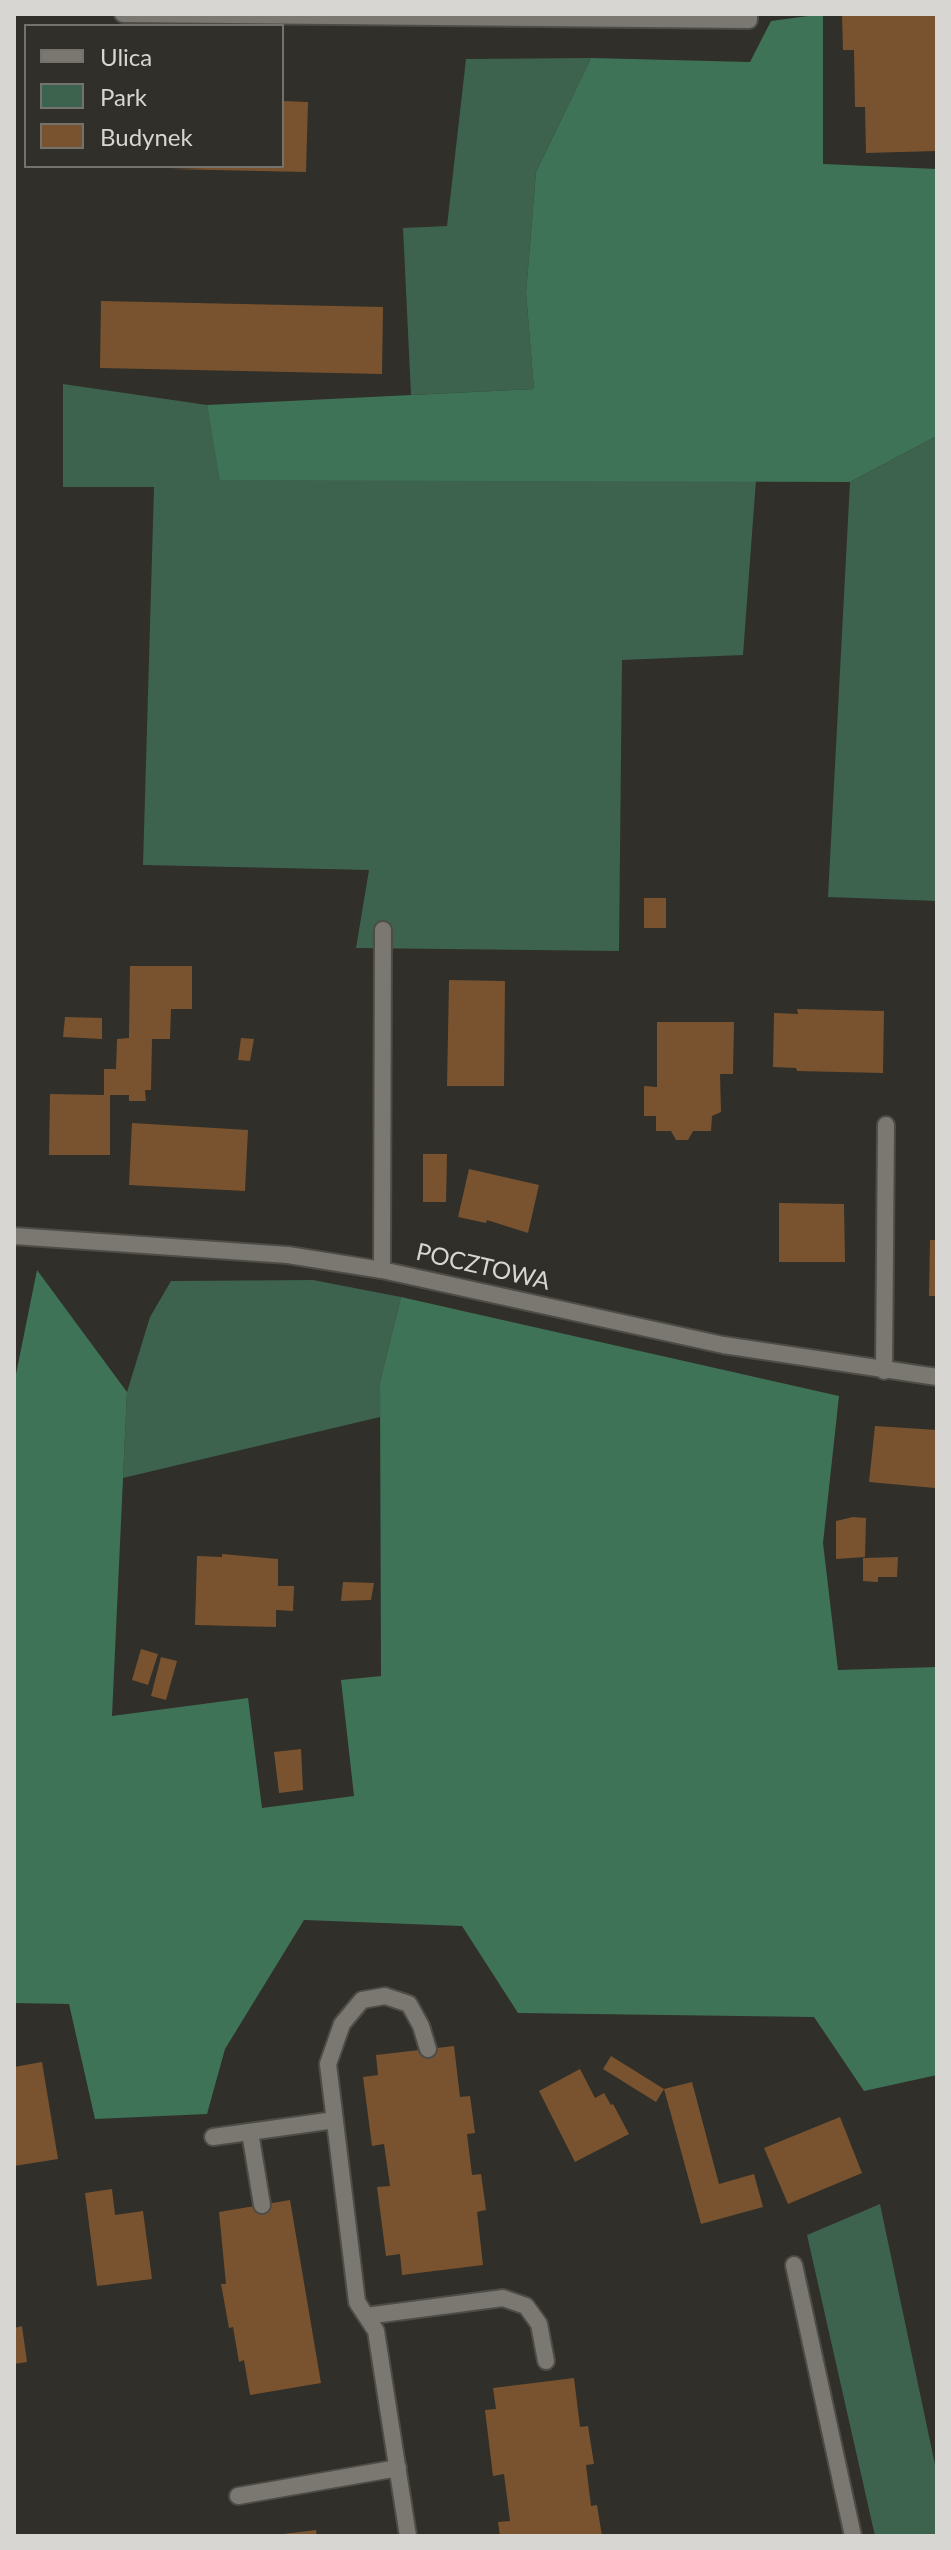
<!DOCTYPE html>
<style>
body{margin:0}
#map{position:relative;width:951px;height:2550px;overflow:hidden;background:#302f29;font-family:Lato,sans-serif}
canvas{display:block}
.frame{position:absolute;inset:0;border:16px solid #d7d6d2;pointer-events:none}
.legend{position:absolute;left:24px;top:24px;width:260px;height:144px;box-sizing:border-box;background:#302f29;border:2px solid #73726d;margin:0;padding:10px 14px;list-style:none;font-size:24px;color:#d7d6d2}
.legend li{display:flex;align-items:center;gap:16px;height:40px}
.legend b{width:40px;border:2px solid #73726d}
</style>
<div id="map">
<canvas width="951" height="2550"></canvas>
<div class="frame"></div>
<ul class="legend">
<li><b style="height:10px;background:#7a7871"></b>Ulica</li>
<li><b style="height:22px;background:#3d624d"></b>Park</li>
<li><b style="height:22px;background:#79532f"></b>Budynek</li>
</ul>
</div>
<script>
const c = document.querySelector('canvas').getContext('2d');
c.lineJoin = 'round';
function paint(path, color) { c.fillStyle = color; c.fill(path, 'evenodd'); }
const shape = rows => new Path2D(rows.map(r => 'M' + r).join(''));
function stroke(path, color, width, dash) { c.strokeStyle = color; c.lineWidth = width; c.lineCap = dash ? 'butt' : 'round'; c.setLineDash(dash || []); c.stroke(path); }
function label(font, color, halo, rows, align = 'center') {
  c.font = font + ' Lato,sans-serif'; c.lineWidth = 8; c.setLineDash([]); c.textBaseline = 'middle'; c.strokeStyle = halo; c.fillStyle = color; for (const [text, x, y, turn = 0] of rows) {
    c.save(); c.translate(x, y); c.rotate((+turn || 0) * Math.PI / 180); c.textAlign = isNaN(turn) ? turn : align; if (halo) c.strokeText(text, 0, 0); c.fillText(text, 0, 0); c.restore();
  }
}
const green = shape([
 [591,58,536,172,526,293,534,389,411,395,403,228,447,226,466,59],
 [63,384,207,405,221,480,756,480,743,655,622,660,619,951,356,948,369,870,143,865,154,487,63,487],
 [937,436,937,901,828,897,850,482],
 [313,1280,401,1297,380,1382,380,1417,123,1478,127,1392,150,1317,171,1281],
 [880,2204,937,2474,937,2536,875,2536,807,2235]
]);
const forest = shape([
 [823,14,823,164,937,169,937,436,850,482,220,480,207,405,534,389,526,293,536,172,591,58,750,62,771,21],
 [37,1270,127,1392,112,1716,248,1698,262,1808,354,1796,341,1680,381,1676,380,1382,401,1297,839,1396,823,1543,838,1670,937,1667,937,2075,864,2091,814,2017,518,2013,462,1926,304,1920,225,2049,207,2114,95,2119,69,2004,14,2003,14,1384]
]);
const building = shape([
 [937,14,937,151,866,153,865,107,855,107,854,50,843,50,842,15],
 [282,101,308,102,306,172,168,169,282,166],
 [101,301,383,307,382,374,100,368],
 [644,898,666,898,666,928,644,928],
 [130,966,192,966,192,1009,171,1009,170,1039,152,1039,151,1090,145,1090,146,1101,129,1101,129,1095,110,1095,110,1155,49,1155,50,1094,104,1095,104,1069,116,1069,117,1039,129,1038],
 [449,980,505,981,504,1086,447,1086],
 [797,1009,884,1011,883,1073,797,1071,796,1068,773,1067,774,1013,798,1014],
 [65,1017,102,1018,102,1039,63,1037],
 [657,1022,734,1022,733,1074,720,1074,721,1112,712,1116,711,1131,693,1131,688,1140,676,1140,671,1131,656,1131,656,1116,644,1116,644,1086,657,1087],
 [241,1038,254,1039,250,1061,238,1060],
 [132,1123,248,1130,245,1191,129,1185],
 [423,1154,447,1154,446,1202,423,1202],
 [469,1169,539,1185,528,1233,487,1220,486,1223,458,1217],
 [779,1203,844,1204,845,1262,779,1262],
 [930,1240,937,1240,937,1296,929,1296],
 [875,1426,937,1430,935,1488,869,1482],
 [853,1517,866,1518,865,1557,836,1559,836,1521],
 [222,1554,278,1559,278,1586,294,1586,293,1611,276,1610,276,1627,195,1625,197,1556,222,1557],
 [898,1557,897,1577,878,1577,878,1582,863,1581,863,1558],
 [343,1582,374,1583,371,1600,341,1601],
 [141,1649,158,1654,148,1685,132,1680],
 [161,1657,177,1661,166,1700,151,1696],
 [301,1749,303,1790,279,1793,274,1752],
 [454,2046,460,2097,470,2096,475,2133,467,2134,472,2175,481,2174,486,2210,477,2212,483,2265,402,2275,400,2254,386,2256,377,2187,390,2186,384,2144,372,2146,363,2077,378,2075,376,2055],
 [611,2056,664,2089,656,2102,603,2069],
 [42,2062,58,2159,14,2166,14,2067],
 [580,2069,595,2098,604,2093,611,2105,613,2104,629,2134,575,2162,539,2091],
 [692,2082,719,2184,754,2174,763,2207,701,2224,664,2089],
 [840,2117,862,2173,788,2204,764,2148],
 [112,2189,115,2215,143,2211,152,2279,97,2286,85,2193],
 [290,2200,321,2383,250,2395,244,2360,239,2362,233,2327,229,2328,221,2284,226,2284,219,2212],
 [22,2326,27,2362,14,2364,14,2328],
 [574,2378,580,2427,588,2426,594,2464,586,2465,591,2506,597,2505,602,2536,500,2536,498,2522,510,2521,504,2474,493,2476,485,2410,496,2409,493,2388],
 [316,2530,317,2536,283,2536,283,2534]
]);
const service = shape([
 [382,1270,383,930],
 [884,1371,886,1125],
 [250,2132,262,2205],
 [213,2137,335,2120],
 [794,2265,853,2536],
 [366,2316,503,2298,526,2306,539,2324,546,2361],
 [238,2496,398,2468],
 [408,2536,376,2331,357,2302,328,2064,342,2024,362,2000,385,1996,409,2004,421,2026,428,2049]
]);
const minor = shape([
 [123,14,749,20,749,14],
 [14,1236,288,1255,382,1270,723,1345,937,1377]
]);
const streetNames = [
 ["POCZTOWA",483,1267,13]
];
paint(green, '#3d624d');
paint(forest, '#3f7357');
paint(building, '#79532f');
stroke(service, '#4d4c47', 20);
stroke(minor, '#4d4c47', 20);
stroke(service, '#7a7871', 16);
stroke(minor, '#7a7871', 16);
label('24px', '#d7d6d2', '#302f29', streetNames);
</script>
